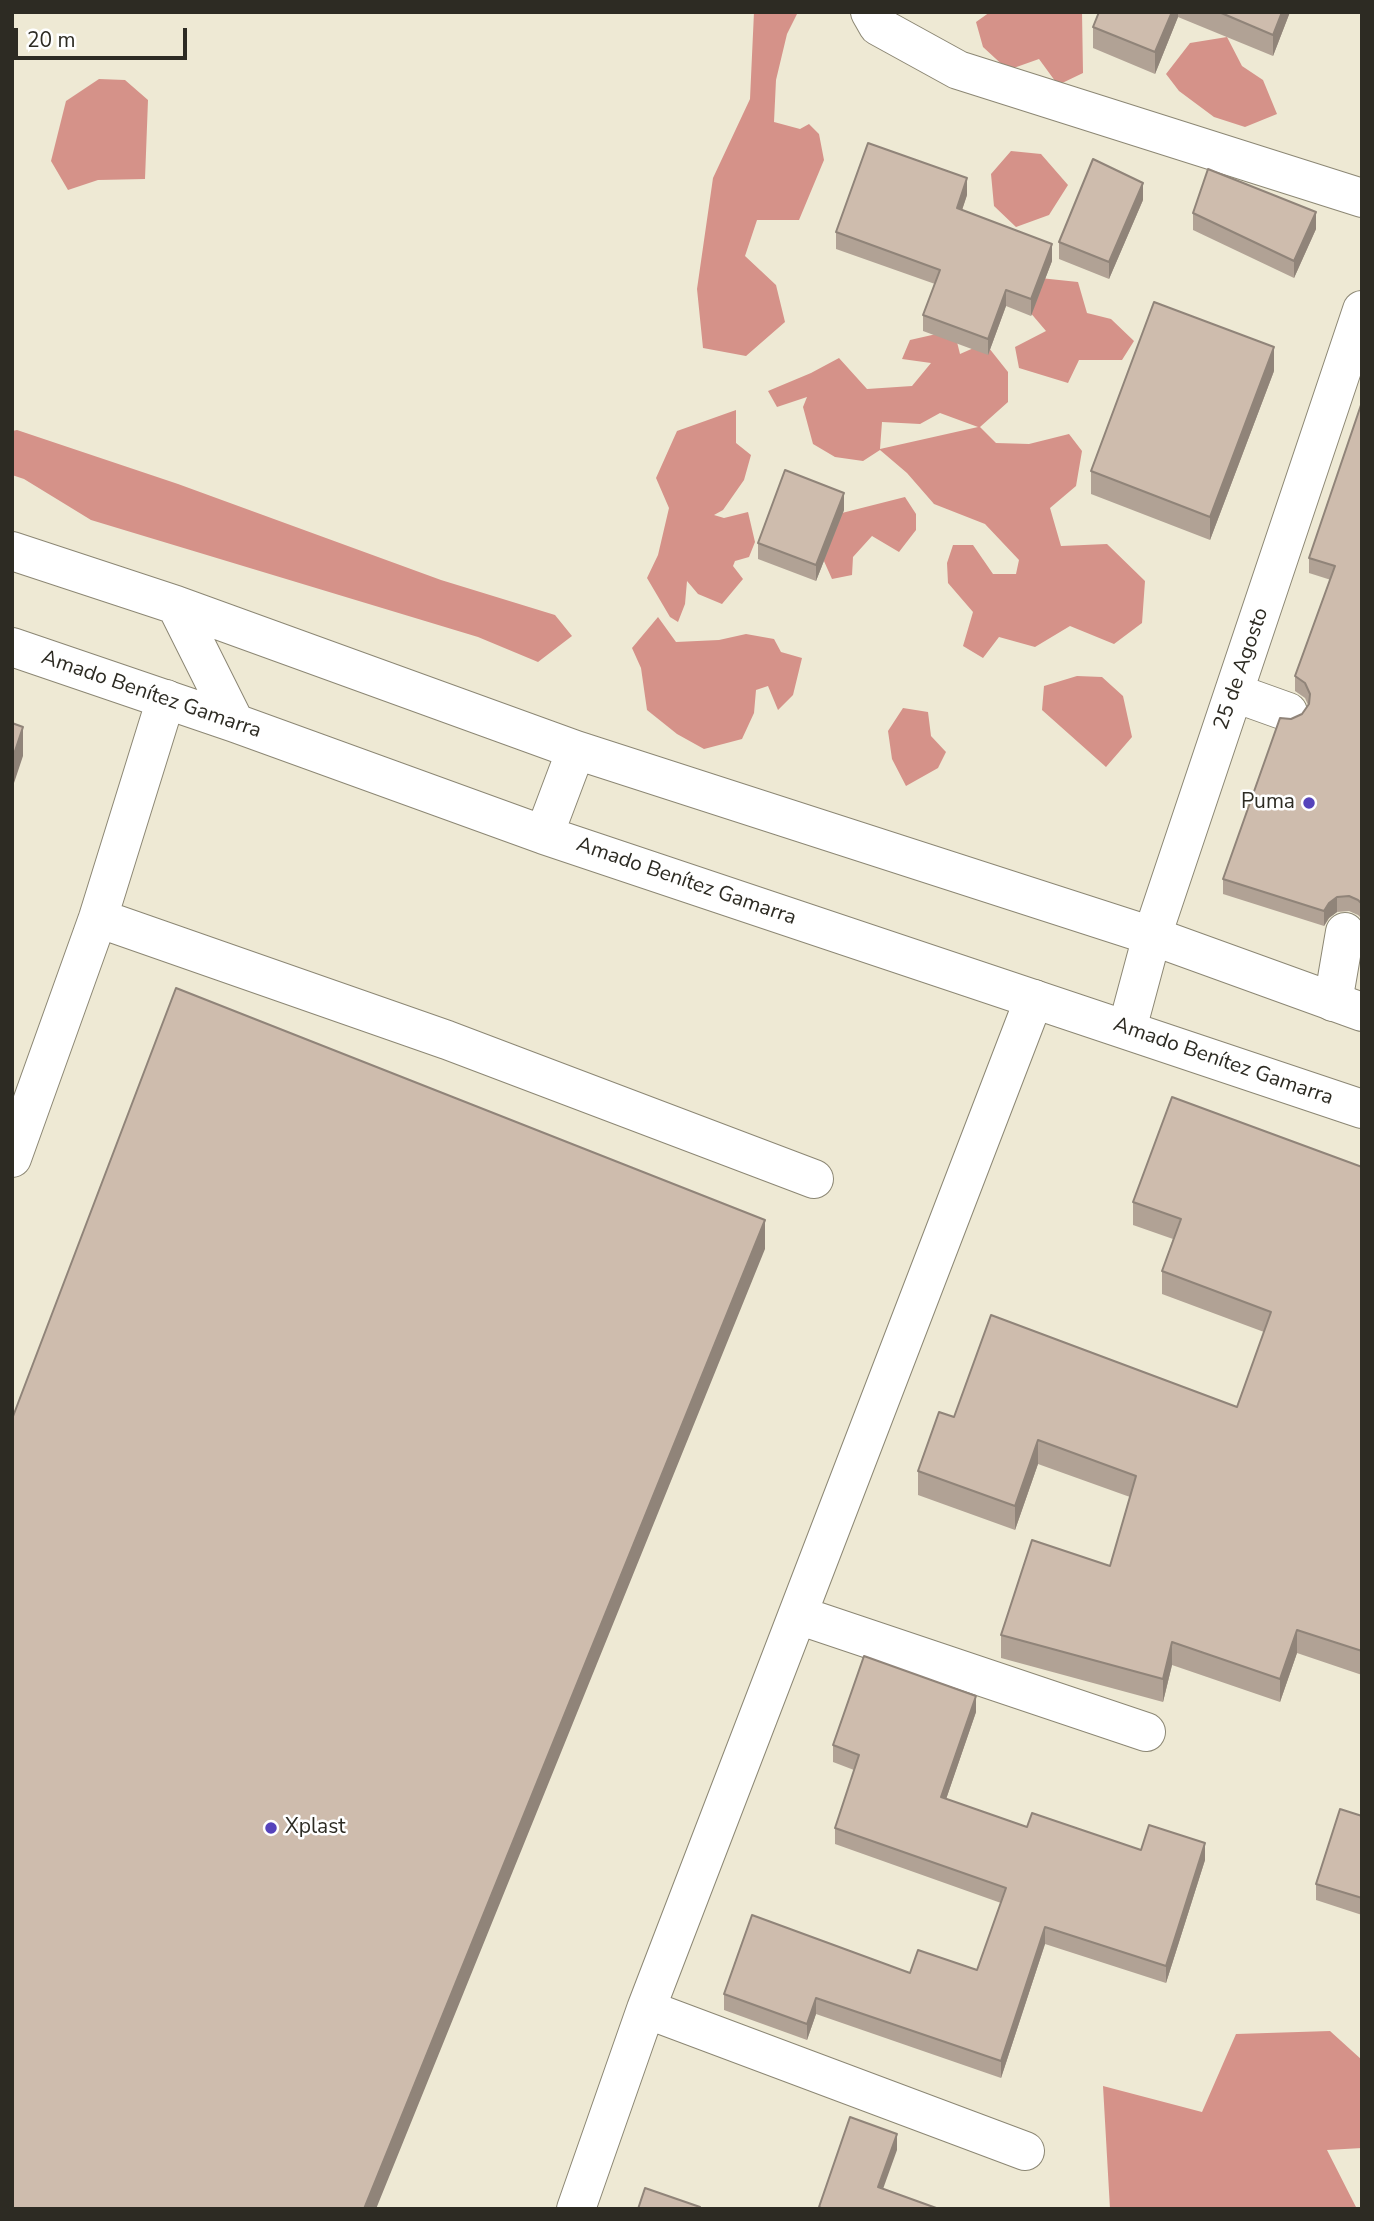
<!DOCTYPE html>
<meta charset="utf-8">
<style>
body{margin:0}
#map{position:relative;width:1374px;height:2221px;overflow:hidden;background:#eee9d4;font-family:"Nunito Sans",sans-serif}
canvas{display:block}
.frame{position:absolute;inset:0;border:14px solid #2d2b23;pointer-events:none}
.scale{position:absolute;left:14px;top:28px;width:173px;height:32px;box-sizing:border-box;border:4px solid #2d2b23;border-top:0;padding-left:9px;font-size:21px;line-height:24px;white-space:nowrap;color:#2d2b23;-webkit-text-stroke:5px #fff;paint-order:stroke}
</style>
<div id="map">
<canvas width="1374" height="2221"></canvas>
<div class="frame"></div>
<div class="scale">20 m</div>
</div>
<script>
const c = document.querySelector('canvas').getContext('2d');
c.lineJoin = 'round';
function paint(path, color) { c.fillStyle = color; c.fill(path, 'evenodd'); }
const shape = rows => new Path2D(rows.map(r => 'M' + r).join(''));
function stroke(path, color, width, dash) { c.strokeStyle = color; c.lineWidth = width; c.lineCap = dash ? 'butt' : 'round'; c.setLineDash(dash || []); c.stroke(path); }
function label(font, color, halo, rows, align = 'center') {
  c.font = font + ' "Nunito Sans",sans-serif'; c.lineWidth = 5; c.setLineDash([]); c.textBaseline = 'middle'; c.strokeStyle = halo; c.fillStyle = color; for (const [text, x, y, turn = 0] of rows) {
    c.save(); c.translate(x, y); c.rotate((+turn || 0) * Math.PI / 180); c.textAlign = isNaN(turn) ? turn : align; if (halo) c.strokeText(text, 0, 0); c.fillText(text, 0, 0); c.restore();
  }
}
const forest = shape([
 [754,12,798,12,787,34,776,80,774,122,800,129,809,124,819,134,824,160,799,220,757,220,745,256,776,285,785,322,746,356,703,348,697,289,713,178,750,99],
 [990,12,1082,12,1083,73,1058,85,1039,59,1008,70,983,47,976,22],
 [1227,37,1242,66,1263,80,1277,114,1245,127,1214,117,1179,91,1166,74,1190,43],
 [99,79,125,80,148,100,145,179,98,180,68,190,51,161,66,101],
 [1011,151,1041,154,1068,185,1049,215,1016,227,994,206,991,174],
 [1040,278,1078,282,1087,313,1111,319,1134,341,1122,360,1079,360,1068,383,1019,368,1015,347,1046,331,1023,304],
 [954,330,960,354,985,343,1008,372,1008,402,980,427,996,443,1029,444,1069,434,1082,451,1076,486,1050,508,1061,546,1107,544,1145,581,1142,623,1114,644,1070,626,1035,647,999,637,983,658,963,646,973,612,948,583,947,563,953,545,973,545,993,574,1016,574,1019,560,985,524,934,504,907,473,880,450,863,461,835,457,813,444,803,407,807,397,777,407,768,391,811,373,839,358,867,389,912,386,931,363,902,359,910,340],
 [940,413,978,427,880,449,882,422,920,424],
 [736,410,736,443,751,455,744,480,723,510,714,515,724,518,748,512,755,542,749,557,735,561,733,566,743,579,722,604,698,594,687,581,685,604,678,622,670,617,647,578,658,555,669,508,656,478,677,431],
 [17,430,178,484,441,580,555,615,572,636,538,662,478,637,91,520,24,479,12,475,12,431],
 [905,497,916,514,916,530,899,552,872,536,853,557,852,575,832,579,819,550,830,516],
 [658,617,676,642,719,640,746,634,774,639,781,652,802,658,793,695,778,710,768,686,756,690,754,713,742,739,704,749,677,734,647,710,641,668,632,648],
 [1077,676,1102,677,1123,696,1132,737,1106,767,1042,710,1044,686],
 [903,708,928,712,931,736,946,752,938,768,906,786,892,759,888,731],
 [1330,2031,1362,2060,1362,2148,1327,2150,1357,2209,1110,2209,1103,2086,1202,2112,1236,2034]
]);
const minor = shape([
 [870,12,878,26,958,70,1362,198],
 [1235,693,1288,712],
 [98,918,447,1040,814,1179],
 [1333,1002,1345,932],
 [1127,1029,1152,936,1362,310],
 [12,1158,98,918,166,699],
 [798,1615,1146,1732],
 [646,2009,1025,2151],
 [576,2209,646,2009,1034,999]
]);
const major = shape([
 [12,551,176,605,576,750,1152,936,1362,1012],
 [176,605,235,723],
 [12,647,235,723,544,835,1362,1109],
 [544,835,576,750]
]);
const wall = shape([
 [1099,12,1290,12,1273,56,1178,17,1155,74,1093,48,1093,27],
 [967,195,962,210,1052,261,1031,316,1006,306,988,355,923,331,923,315,935,284,836,249,836,232],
 [1143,200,1109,279,1059,259,1059,242],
 [1193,213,1316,229,1294,278,1193,230],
 [1274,371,1210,540,1091,494,1091,471],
 [1362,402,1362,919,1358,915,1349,911,1337,912,1329,918,1324,926,1223,894,1223,879,1291,719,1302,714,1308,705,1305,698,1295,691,1295,676,1331,580,1309,573,1309,558],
 [844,510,816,581,758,559,758,543],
 [1362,1167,1362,1675,1297,1653,1280,1702,1172,1665,1163,1702,1001,1658,1001,1635,1110,1566,1130,1497,1038,1464,1015,1530,918,1495,918,1471,954,1417,1237,1407,1264,1332,1162,1294,1162,1271,1173,1239,1133,1225,1133,1202],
 [976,1712,946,1799,1027,1827,1141,1850,1205,1860,1166,1983,1045,1944,1001,2078,816,2014,807,2040,724,2010,724,1994,910,1973,977,1970,1001,1903,835,1844,835,1828,854,1770,833,1762,833,1745],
 [1362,1816,1362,1915,1316,1900,1316,1884]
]);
const shadedWall = shape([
 [1172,12,1178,12,1178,17,1155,74,1155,52],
 [1282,12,1290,12,1273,56,1273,35],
 [967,178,967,195,957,225,957,208],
 [1143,183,1143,200,1109,279,1109,262],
 [1316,212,1316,229,1294,278,1294,261],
 [1052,244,1052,261,1031,316,1031,299],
 [1006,290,1006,306,988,355,988,339],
 [1274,347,1274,371,1210,540,1210,517],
 [844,493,844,510,816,581,816,565],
 [23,727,23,756,12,789,12,760],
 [1337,897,1337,912,1329,918,1324,926,1324,911,1329,903],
 [765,1220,765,1249,376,2209,364,2209],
 [1038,1440,1038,1464,1015,1530,1015,1506],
 [1297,1630,1297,1653,1280,1702,1280,1679],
 [1172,1642,1172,1665,1163,1702,1163,1679],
 [976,1696,976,1712,941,1814,941,1797],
 [1205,1843,1205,1860,1166,1983,1166,1966],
 [1045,1927,1045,1944,1001,2078,1001,2061],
 [816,1998,816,2014,807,2040,807,2024],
 [897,2134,897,2150,878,2203,878,2187]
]);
const building = shape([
 [1099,12,1172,12,1155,52,1093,27,1099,12],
 [1219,12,1282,12,1273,35,1219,12],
 [868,143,967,178,957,208,1052,244,1031,299,1006,290,988,339,923,315,940,270,836,232,868,143],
 [1093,159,1143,183,1109,262,1059,242,1093,159],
 [1208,169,1316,212,1294,261,1193,213,1208,169],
 [1154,302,1274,347,1210,517,1091,471,1154,302],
 [1362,402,1362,904,1358,900,1349,896,1337,897,1329,903,1324,911,1223,879,1280,718,1291,719,1302,714,1309,704,1310,694,1305,683,1295,676,1335,566,1309,558,1362,402],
 [785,470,844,493,816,565,758,543,785,470],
 [12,723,23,727,12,760,12,723],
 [176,988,765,1220,364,2209,12,2209,12,1419,176,988],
 [1172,1097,1362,1167,1362,1651,1297,1630,1280,1679,1172,1642,1163,1679,1001,1635,1032,1540,1110,1566,1136,1476,1038,1440,1015,1506,918,1471,939,1412,954,1417,991,1315,1237,1407,1271,1312,1162,1271,1181,1219,1133,1202,1172,1097],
 [864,1656,976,1696,941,1797,1027,1827,1032,1813,1141,1850,1149,1825,1205,1843,1166,1966,1045,1927,1001,2061,816,1998,807,2024,724,1994,752,1915,910,1973,918,1950,977,1970,1006,1888,835,1828,859,1755,833,1745,864,1656],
 [1340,1809,1362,1816,1362,1898,1316,1884,1340,1809],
 [850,2117,897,2134,878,2187,939,2209,823,2209,819,2207,850,2117],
 [645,2188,700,2207,699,2209,638,2209,645,2188]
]);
const markers = [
 [1309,803,7,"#5643bb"],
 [271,1828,7,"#5643bb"]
];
const streetNames = [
 ["25 de Agosto",1242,669,-71],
 ["Amado Benítez Gamarra",151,695,19],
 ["Amado Benítez Gamarra",686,882,19],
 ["Amado Benítez Gamarra",1223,1062,19]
];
const poiNames = [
 ["Puma",1295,803],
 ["Xplast",285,1828,"left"]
];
paint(forest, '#d59289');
stroke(minor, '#8c8774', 40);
stroke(major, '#8c8774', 40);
stroke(minor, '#fff', 38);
stroke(major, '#fff', 38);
paint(wall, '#b1a295');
paint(shadedWall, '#908479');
paint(building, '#cebcad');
stroke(building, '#908479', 2);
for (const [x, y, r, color] of markers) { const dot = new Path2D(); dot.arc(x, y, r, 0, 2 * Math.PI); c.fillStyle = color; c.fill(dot); stroke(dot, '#fff', 2.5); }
label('21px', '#2d2b23', '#fff', streetNames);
label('21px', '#2d2b23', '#fff', poiNames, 'right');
</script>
